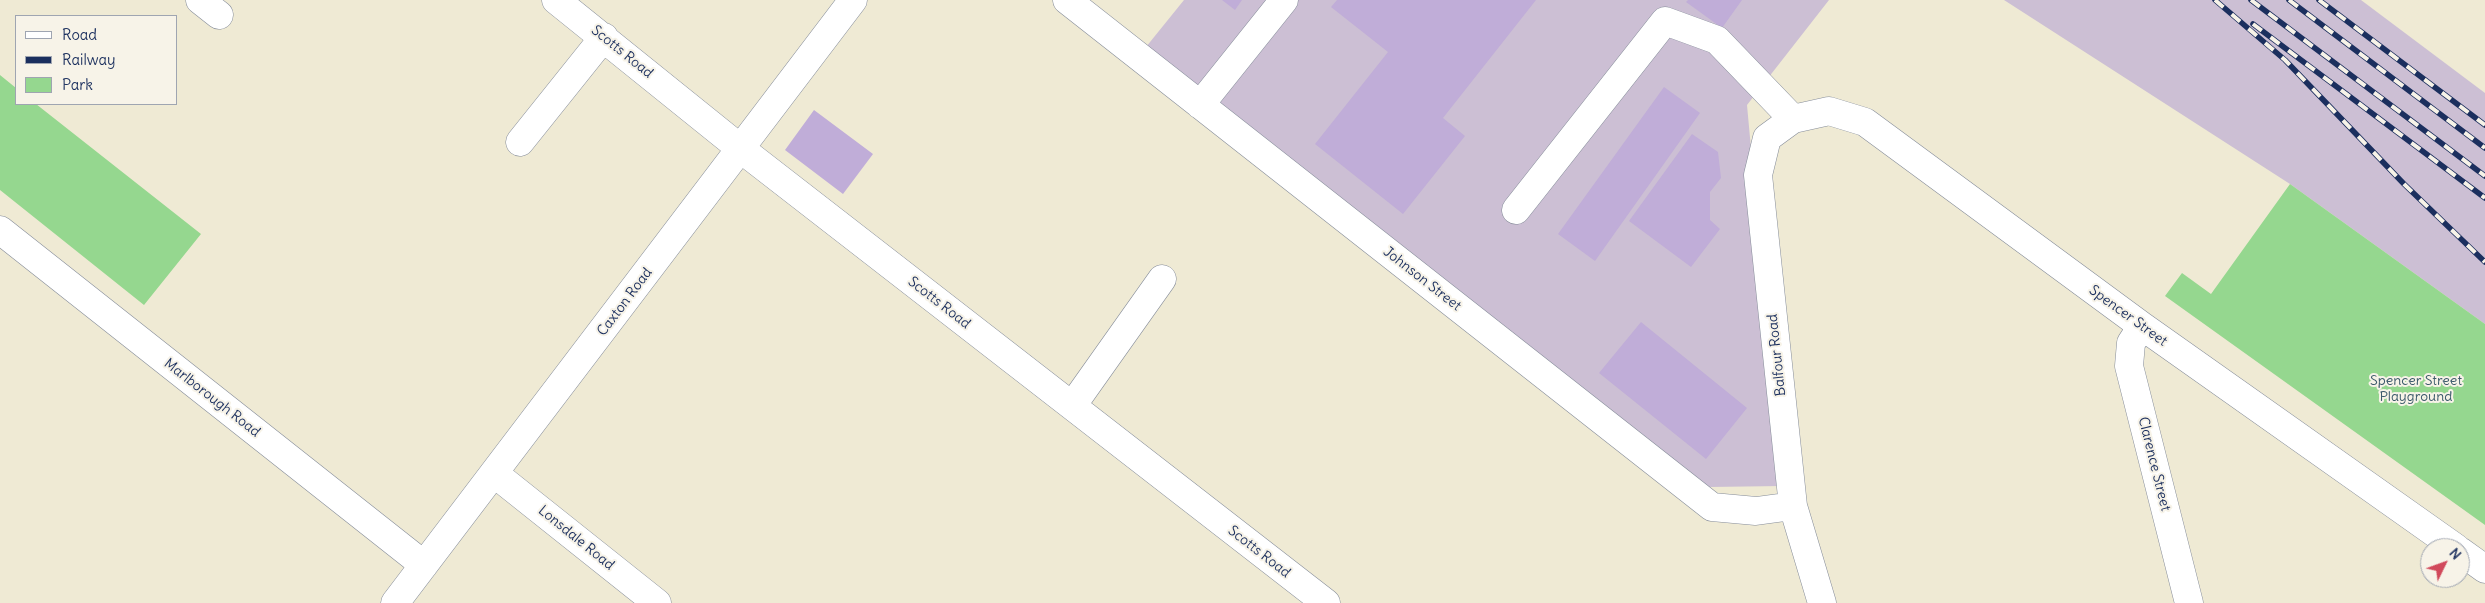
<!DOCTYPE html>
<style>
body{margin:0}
#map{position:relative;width:2485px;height:603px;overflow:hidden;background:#efead4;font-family:Delius,sans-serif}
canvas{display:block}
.legend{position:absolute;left:15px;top:15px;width:162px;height:90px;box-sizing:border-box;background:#f7f3e8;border:1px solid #9fa5b1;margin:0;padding:6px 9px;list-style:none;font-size:15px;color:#1b2f5e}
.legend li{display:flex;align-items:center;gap:10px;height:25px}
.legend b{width:25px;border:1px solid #9fa5b1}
.north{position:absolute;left:2420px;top:538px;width:50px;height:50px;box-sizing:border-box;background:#f7f3e8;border:1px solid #9fa5b1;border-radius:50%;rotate:48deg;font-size:14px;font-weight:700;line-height:20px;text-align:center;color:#1b2f5e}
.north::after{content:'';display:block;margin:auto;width:18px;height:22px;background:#d1495b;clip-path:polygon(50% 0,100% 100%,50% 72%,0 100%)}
</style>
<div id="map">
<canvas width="2485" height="603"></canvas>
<ul class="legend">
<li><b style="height:6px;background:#fff"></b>Road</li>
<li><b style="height:6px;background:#1b2f5e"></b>Railway</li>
<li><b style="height:14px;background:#95d78f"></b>Park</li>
</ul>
<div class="north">N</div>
</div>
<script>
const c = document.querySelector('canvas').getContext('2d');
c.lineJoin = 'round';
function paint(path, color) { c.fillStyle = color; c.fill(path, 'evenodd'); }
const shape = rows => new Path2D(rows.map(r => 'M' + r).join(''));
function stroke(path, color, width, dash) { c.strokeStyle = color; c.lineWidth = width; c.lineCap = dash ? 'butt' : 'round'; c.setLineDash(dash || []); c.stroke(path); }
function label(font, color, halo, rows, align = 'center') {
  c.font = font + ' Delius,sans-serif'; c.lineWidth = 4; c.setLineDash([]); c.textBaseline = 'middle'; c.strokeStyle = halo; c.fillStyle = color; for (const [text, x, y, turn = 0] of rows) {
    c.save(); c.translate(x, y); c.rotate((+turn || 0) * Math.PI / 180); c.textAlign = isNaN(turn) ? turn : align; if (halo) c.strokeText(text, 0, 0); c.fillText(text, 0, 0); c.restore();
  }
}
const industrial = shape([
 [1184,0,1829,0,1747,105,1782,486,1709,487,1146,47],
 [2004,0,2361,0,2485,93,2485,324,2290,184]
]);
const green = shape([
 [0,75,16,88,16,104,36,104,201,234,144,305,0,190],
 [2290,184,2485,324,2485,525,2165,296,2182,273,2211,294]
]);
const building = shape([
 [1222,0,1242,0,1235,10],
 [1337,0,1536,0,1443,118,1465,136,1403,214,1315,144,1388,52,1331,7],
 [1688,0,1742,0,1722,28,1686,2],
 [1664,87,1700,113,1595,261,1558,234],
 [814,110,873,154,843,194,785,150],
 [1692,134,1718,152,1721,178,1710,192,1710,220,1720,229,1691,267,1629,221],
 [1641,322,1747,408,1706,459,1599,373]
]);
const minor = shape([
 [200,0,219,15],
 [556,0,741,149,1326,603],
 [1067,0,1712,507,1756,511,1793,506],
 [1200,105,1284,0],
 [520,142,604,37],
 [1516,210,1665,21,1717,40,1793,119],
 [0,230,424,565],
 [2142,326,2131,343,2129,366,2189,603],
 [1072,406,1162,279],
 [495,474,657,603],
 [2460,551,2485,569],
 [395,603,853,0],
 [1822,603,1793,506,1758,175,1767,138,1793,119,1829,111,1865,122,2142,326,2456,548]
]);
const rail = shape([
 [2215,0,2285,60,2404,184,2485,262],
 [2251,0,2485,176],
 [2289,0,2485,148],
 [2319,0,2485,125],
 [2253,24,2485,198]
]);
const streetNames = [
 ["Scotts Road",622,52,39],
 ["Johnson Street",1422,279,38],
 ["Caxton Road",625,302,-53],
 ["Scotts Road",939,303,38],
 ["Spencer Street",2128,316,36],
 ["Balfour Road",1777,355,-96],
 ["Marlborough Road",212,398,38],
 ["Clarence Street",2154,464,76],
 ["Lonsdale Road",576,538,39],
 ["Scotts Road",1259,552,38]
];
const parkNames = [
 ["Spencer Street",2416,381],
 ["Playground",2416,397]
];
paint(industrial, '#ccbfd4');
paint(green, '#95d78f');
paint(building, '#c0add8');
stroke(minor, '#858c99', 29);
stroke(minor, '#fff', 28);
stroke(rail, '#1b2f5e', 5.5);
stroke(rail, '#f7f3e8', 4, [11]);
label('14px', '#1b2f5e', '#f7f3e8', streetNames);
label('14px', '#3a596a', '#f7f3e8', parkNames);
</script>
